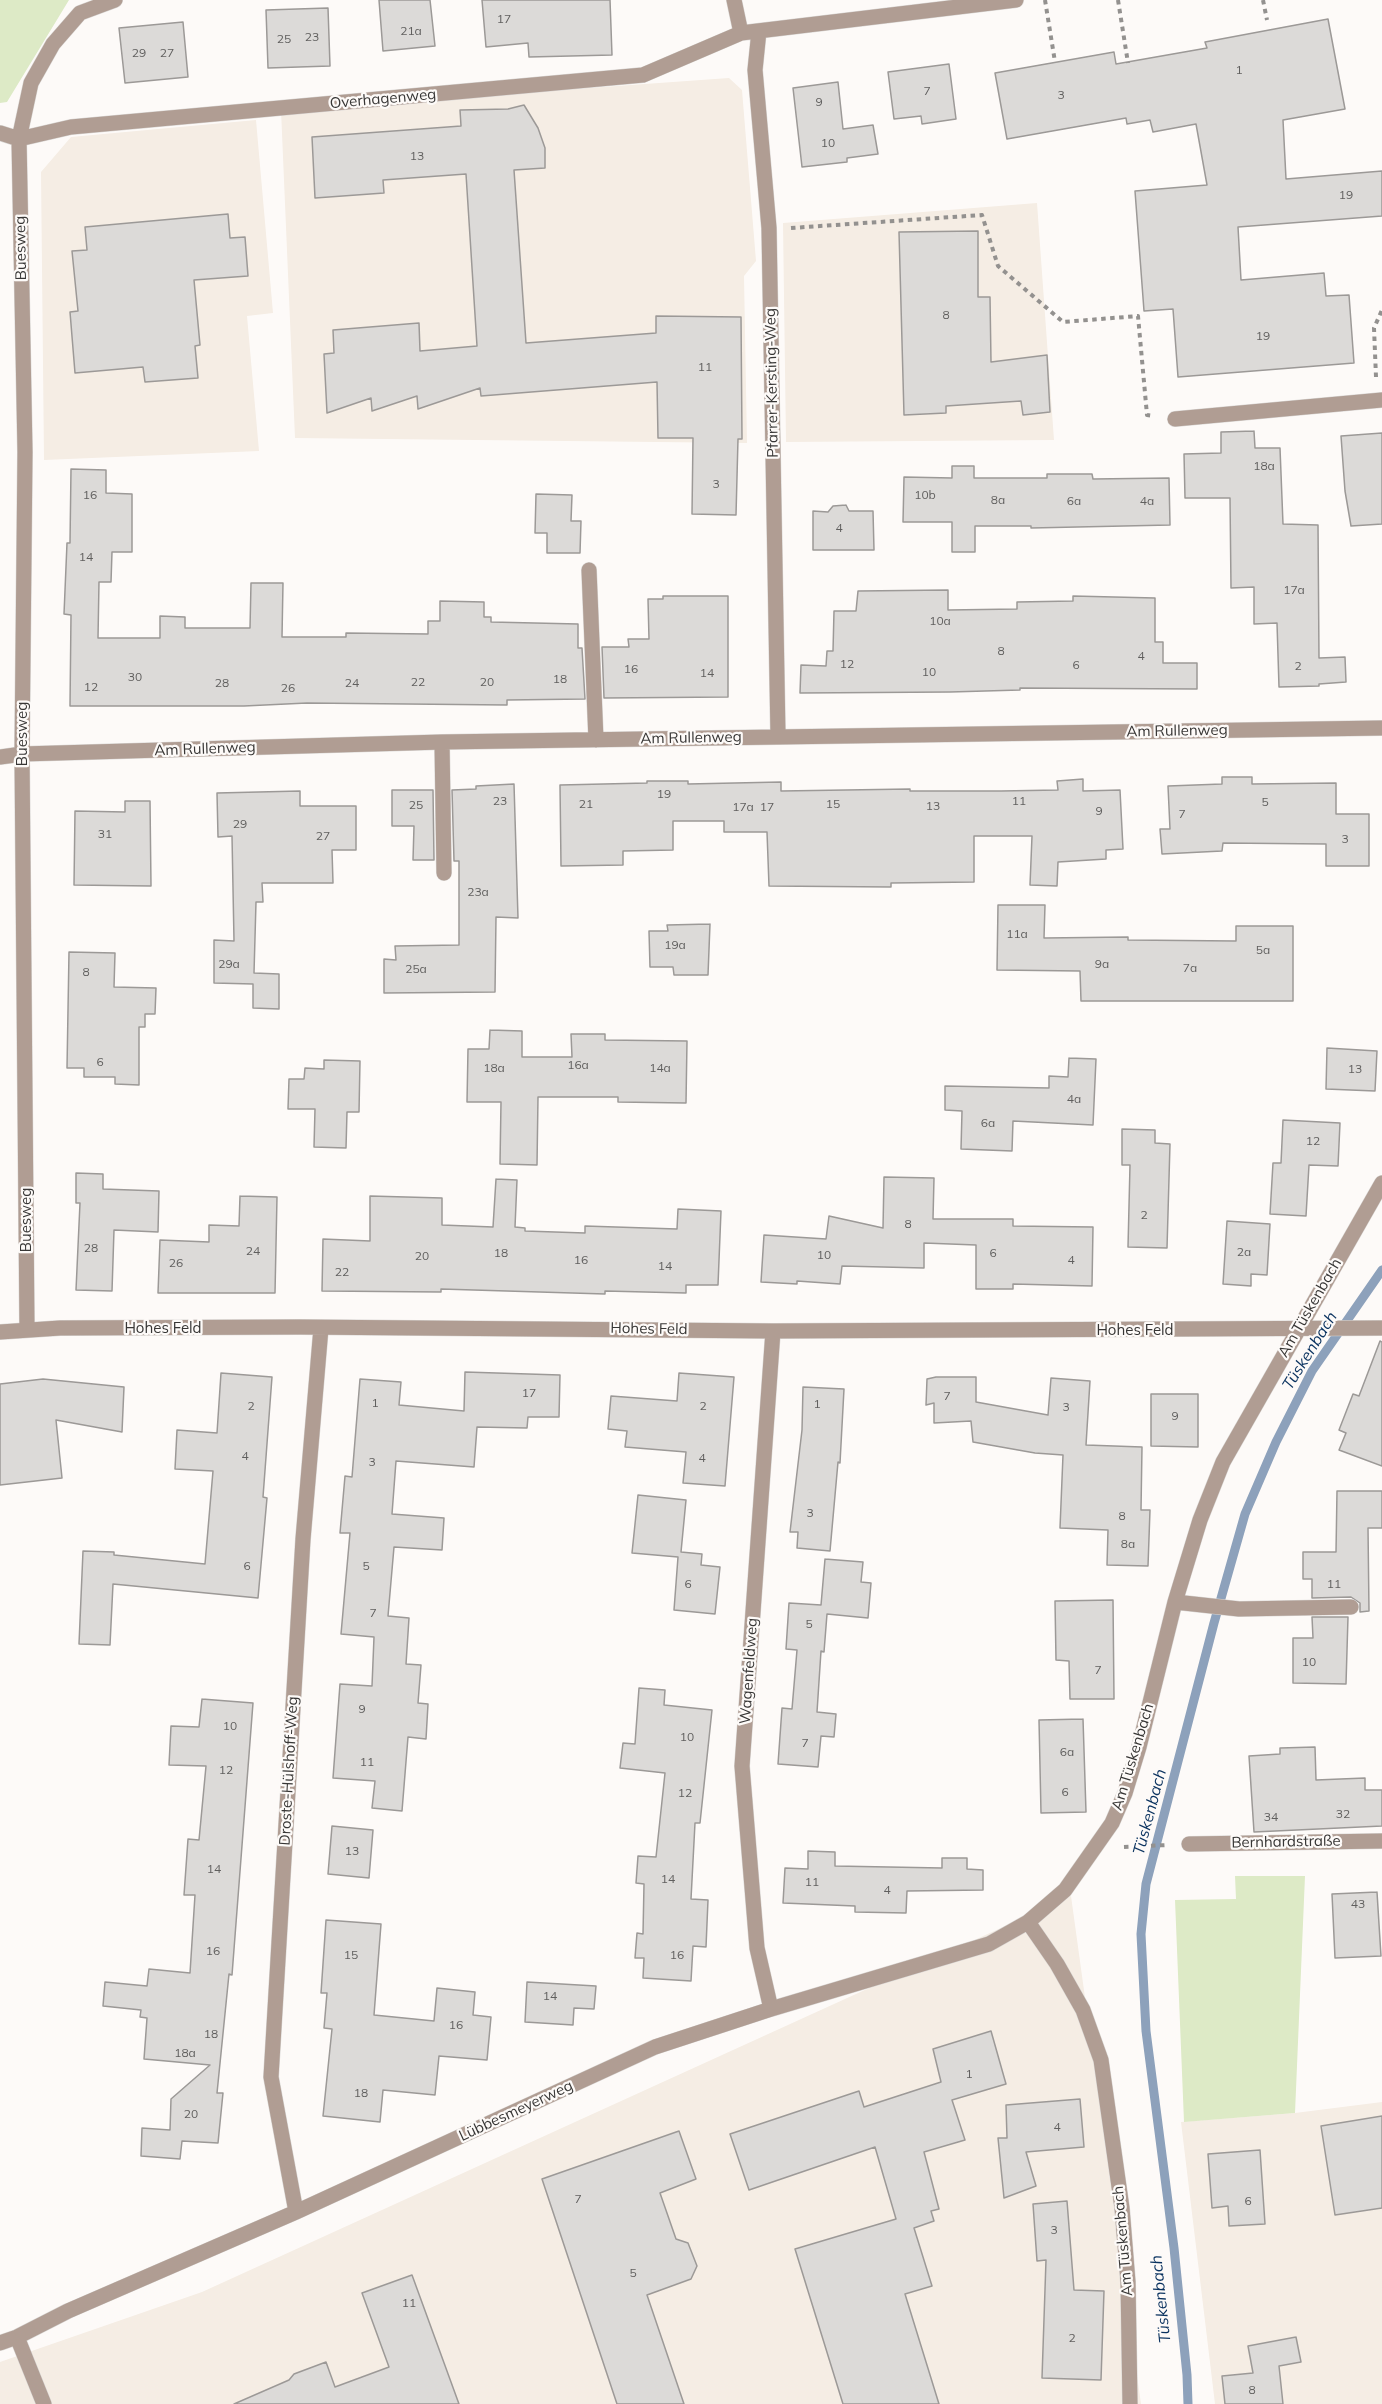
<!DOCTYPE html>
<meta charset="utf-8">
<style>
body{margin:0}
canvas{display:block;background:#fdfaf8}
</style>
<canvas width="1382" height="2404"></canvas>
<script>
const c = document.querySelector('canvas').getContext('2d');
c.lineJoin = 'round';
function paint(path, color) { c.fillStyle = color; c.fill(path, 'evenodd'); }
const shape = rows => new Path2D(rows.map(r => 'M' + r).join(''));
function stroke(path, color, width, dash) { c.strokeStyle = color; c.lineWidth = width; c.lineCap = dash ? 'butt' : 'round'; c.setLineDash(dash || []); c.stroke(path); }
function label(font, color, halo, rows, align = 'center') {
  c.font = font + ' Mulish,sans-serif'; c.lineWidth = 4.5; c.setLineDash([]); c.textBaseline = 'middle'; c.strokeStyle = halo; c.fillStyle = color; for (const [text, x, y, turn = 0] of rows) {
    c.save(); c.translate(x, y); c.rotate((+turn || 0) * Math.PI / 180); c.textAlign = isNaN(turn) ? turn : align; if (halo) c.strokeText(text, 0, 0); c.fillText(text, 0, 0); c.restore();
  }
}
const built = shape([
 [729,78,742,90,756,261,744,276,747,443,295,438,281,110],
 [256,120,273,313,247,316,259,451,44,460,41,172,71,137],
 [1037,203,1054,440,786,442,783,223],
 [1071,1896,1141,2404,0,2404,0,2362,202,2292],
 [1382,2102,1382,2404,1215,2404,1181,2122,1295,2113]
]);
const green = shape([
 [0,0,69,0,7,102,0,103],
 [1235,1876,1305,1876,1295,2113,1184,2122,1175,1900,1236,1899]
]);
const stream = shape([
 [1188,2404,1187,2375,1174,2248,1146,2031,1141,1934,1146,1884,1214,1623,1245,1514,1276,1442,1312,1371,1382,1270]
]);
const building = shape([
 [379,0,430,0,435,46,383,51,379,0],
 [482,0,610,0,612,55,529,57,528,43,486,47,482,0],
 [328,8,330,66,268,68,266,10,328,8],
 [1328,19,1345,109,1283,120,1286,179,1382,171,1382,216,1238,227,1241,280,1324,273,1326,296,1349,295,1354,363,1178,377,1173,309,1144,311,1135,191,1207,185,1196,124,1153,132,1150,120,1127,124,1126,118,1007,139,995,73,1114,52,1116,64,1207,48,1205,42,1328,19],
 [183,22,188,77,125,83,119,28,183,22],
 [949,64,956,119,922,124,921,116,894,119,888,72,949,64],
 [838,82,843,129,873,125,878,154,847,158,847,162,802,167,793,88,838,82],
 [524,105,538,128,545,148,545,168,514,170,526,343,656,333,656,316,741,317,742,439,738,439,736,515,692,514,693,438,658,438,657,382,481,396,480,388,418,409,417,396,372,411,371,398,327,413,324,354,334,353,333,330,419,323,420,351,477,346,466,174,383,180,384,193,315,198,312,137,461,126,460,110,508,109,524,105],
 [228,214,230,238,245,237,248,276,194,280,200,345,195,346,198,378,145,382,143,367,75,373,70,312,78,311,72,251,87,250,85,227,228,214],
 [978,231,978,297,990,297,991,362,1047,355,1050,412,1023,415,1021,401,946,406,946,413,904,415,899,232,978,231],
 [1254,431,1255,448,1280,448,1283,524,1318,525,1319,658,1345,657,1346,682,1319,684,1319,686,1279,687,1277,623,1254,624,1254,587,1231,588,1230,498,1185,498,1184,454,1221,453,1221,432,1254,431],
 [1382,433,1382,524,1351,526,1345,491,1341,436,1382,433],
 [952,466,974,466,974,478,1047,478,1047,474,1092,474,1093,479,1169,478,1170,525,1031,528,1031,526,975,526,975,552,952,552,952,522,903,522,904,477,952,478,952,466],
 [71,469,106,470,106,493,132,494,132,552,112,552,111,582,99,582,98,638,160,638,160,616,185,617,185,628,250,628,251,583,283,583,282,637,346,637,346,633,428,634,428,621,440,621,440,601,484,602,484,617,491,617,491,622,578,624,578,648,582,648,585,699,507,700,507,705,307,703,244,706,70,706,71,615,64,614,67,543,70,543,71,469],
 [536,494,572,495,571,521,581,521,580,553,547,553,547,533,535,533,536,494],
 [846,505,849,511,873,511,874,550,813,550,813,511,828,512,833,506,846,505],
 [948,590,948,610,1017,609,1017,602,1073,601,1073,596,1155,598,1155,642,1163,642,1163,663,1197,663,1197,689,1020,688,1020,690,950,692,800,693,801,665,826,666,827,651,833,651,834,611,856,611,858,591,948,590],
 [663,596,728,596,728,697,604,698,602,647,629,647,628,639,649,639,648,599,663,599,663,596],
 [1222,777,1252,777,1252,784,1336,783,1336,814,1369,814,1369,866,1326,866,1326,844,1223,843,1222,851,1162,854,1160,829,1170,829,1168,786,1222,784,1222,777],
 [1083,779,1083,791,1120,790,1123,849,1106,850,1106,859,1058,862,1057,886,1030,885,1032,836,974,836,974,882,891,883,891,887,769,886,767,832,724,832,724,821,673,821,673,850,623,851,623,865,561,866,560,785,647,783,647,781,688,781,688,784,781,782,781,791,910,789,910,791,1001,791,1058,790,1057,781,1083,779],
 [514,784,518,918,496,917,495,992,384,993,384,959,396,960,395,946,459,945,459,861,454,861,452,790,476,789,476,786,514,784],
 [392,790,433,790,434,860,413,860,414,826,392,826,392,790],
 [300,791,300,806,356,806,356,850,332,850,333,883,262,883,263,902,256,902,254,973,279,974,279,1009,253,1008,253,984,214,983,214,940,234,941,232,836,218,837,217,793,300,791],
 [125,801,150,801,151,886,74,885,75,811,125,812,125,801],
 [998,905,1045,905,1044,938,1128,937,1128,940,1236,941,1236,926,1293,926,1293,1001,1081,1001,1080,971,997,970,998,905],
 [710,924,708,975,674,975,673,967,650,967,649,931,668,931,667,925,710,924],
 [69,952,115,953,114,987,156,988,155,1014,145,1014,145,1027,139,1027,139,1085,115,1084,115,1077,84,1077,84,1068,67,1068,69,952],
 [490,1030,522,1031,522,1057,572,1057,571,1034,605,1034,605,1040,687,1041,686,1103,618,1102,618,1097,538,1097,537,1165,500,1164,501,1102,467,1102,468,1049,489,1049,490,1030],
 [1327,1048,1377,1051,1375,1091,1326,1089,1327,1048],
 [1069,1058,1096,1059,1093,1125,1013,1121,1012,1151,961,1149,962,1111,945,1110,945,1086,1049,1088,1049,1076,1068,1077,1069,1058],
 [324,1060,360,1061,359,1112,347,1112,346,1148,314,1147,315,1109,288,1109,289,1079,304,1079,305,1068,324,1069,324,1060],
 [1283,1120,1340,1123,1338,1166,1309,1165,1306,1216,1270,1214,1273,1163,1281,1163,1283,1120],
 [1122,1129,1155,1130,1155,1143,1170,1144,1167,1248,1128,1247,1130,1165,1122,1165,1122,1129],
 [76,1173,103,1174,103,1189,159,1191,158,1232,114,1230,112,1291,76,1290,80,1203,76,1203,76,1173],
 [884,1177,934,1178,933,1219,1013,1219,1013,1226,1093,1227,1092,1286,1013,1284,1013,1289,976,1289,976,1245,924,1243,924,1268,842,1266,840,1284,797,1281,797,1284,761,1282,764,1235,826,1239,829,1216,883,1228,884,1177],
 [496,1179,517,1180,515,1227,525,1228,525,1231,585,1233,585,1226,677,1229,678,1209,721,1211,718,1285,686,1285,686,1293,605,1291,605,1294,441,1289,441,1292,322,1291,323,1239,370,1241,370,1196,442,1198,442,1225,493,1227,496,1179],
 [240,1196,277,1197,275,1293,158,1293,160,1240,209,1242,209,1225,239,1226,240,1196],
 [1227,1221,1270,1224,1267,1275,1251,1274,1251,1286,1223,1284,1227,1221],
 [1380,1341,1382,1342,1382,1466,1339,1450,1346,1433,1339,1430,1353,1394,1359,1396,1380,1341],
 [465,1372,560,1375,559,1417,528,1417,527,1428,477,1427,474,1467,396,1461,392,1514,444,1518,442,1550,394,1547,388,1616,409,1618,406,1664,421,1665,418,1703,428,1704,426,1739,408,1737,402,1811,372,1808,375,1781,333,1778,340,1684,372,1686,374,1637,341,1634,350,1533,340,1533,345,1476,352,1477,360,1379,401,1382,399,1405,464,1411,465,1372],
 [221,1373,272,1377,263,1497,267,1498,258,1598,113,1584,110,1645,79,1644,83,1551,114,1552,114,1555,205,1564,213,1471,175,1469,177,1430,217,1433,221,1373],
 [679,1373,734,1377,725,1486,683,1483,686,1452,625,1447,627,1431,608,1429,611,1396,677,1401,679,1373],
 [936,1377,976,1377,976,1402,1048,1415,1051,1378,1090,1381,1086,1445,1142,1447,1141,1510,1150,1510,1148,1566,1107,1565,1108,1530,1060,1528,1063,1455,1035,1453,973,1442,971,1421,934,1423,934,1403,926,1405,927,1379,936,1377],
 [43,1379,124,1387,122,1432,56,1420,62,1478,0,1485,0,1384,43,1379],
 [803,1387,844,1389,840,1463,838,1462,830,1551,797,1548,798,1532,790,1532,802,1430,803,1387],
 [1151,1394,1198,1394,1198,1447,1151,1446,1151,1394],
 [1337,1491,1382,1491,1382,1528,1368,1528,1369,1611,1360,1612,1360,1603,1351,1597,1312,1598,1312,1579,1303,1579,1303,1552,1336,1552,1337,1491],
 [638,1495,686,1500,681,1552,702,1554,701,1565,720,1567,715,1614,674,1610,678,1557,632,1553,638,1495],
 [825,1559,863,1562,861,1582,871,1583,868,1618,827,1614,824,1652,821,1651,817,1712,836,1714,834,1737,821,1736,818,1767,778,1764,782,1708,792,1709,797,1650,786,1649,789,1603,821,1605,825,1559],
 [1113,1600,1114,1699,1070,1699,1069,1661,1056,1660,1055,1601,1113,1600],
 [1312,1617,1348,1617,1346,1684,1293,1683,1293,1638,1313,1638,1312,1617],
 [639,1688,665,1690,664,1705,712,1710,700,1823,695,1823,691,1899,708,1900,706,1947,693,1946,691,1981,643,1978,644,1958,635,1958,637,1933,643,1934,644,1884,636,1883,638,1856,656,1857,665,1773,620,1768,623,1743,635,1744,639,1688],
 [202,1699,253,1703,232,1975,229,1974,217,2093,223,2093,218,2143,182,2141,180,2159,141,2156,142,2128,170,2130,171,2099,210,2065,144,2059,147,2018,140,2017,141,2010,103,2006,105,1982,147,1986,149,1969,190,1973,195,1895,184,1895,188,1839,199,1840,206,1766,169,1765,171,1726,199,1727,202,1699],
 [1083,1719,1086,1812,1041,1813,1039,1720,1083,1719],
 [1315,1747,1316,1780,1365,1778,1365,1790,1382,1790,1382,1826,1254,1832,1249,1756,1280,1754,1280,1748,1315,1747],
 [332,1826,373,1830,369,1878,328,1874,332,1826],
 [808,1851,835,1852,835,1866,942,1868,942,1858,967,1858,967,1869,983,1870,983,1890,907,1891,906,1913,855,1912,855,1906,783,1903,785,1868,808,1869,808,1851],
 [1377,1892,1381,1956,1335,1958,1332,1894,1377,1892],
 [326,1920,381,1924,374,2015,434,2021,437,1988,475,1992,473,2015,491,2017,487,2060,439,2056,435,2095,383,2090,380,2122,323,2116,332,2029,324,2028,327,1993,321,1993,326,1920],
 [527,1982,596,1986,594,2009,574,2008,573,2025,525,2022,527,1982],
 [991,2031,1006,2084,952,2100,965,2140,924,2152,939,2209,931,2211,934,2221,914,2228,932,2286,905,2294,939,2404,843,2404,795,2249,896,2219,875,2147,749,2190,730,2134,859,2091,864,2107,941,2082,933,2049,991,2031],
 [1080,2099,1084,2147,1026,2152,1036,2186,1004,2198,998,2138,1007,2138,1006,2105,1080,2099],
 [1382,2116,1382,2208,1335,2215,1321,2126,1382,2116],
 [679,2131,696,2179,660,2193,676,2239,688,2243,697,2266,691,2279,647,2295,684,2404,617,2404,542,2179,679,2131],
 [1260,2150,1265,2224,1229,2226,1228,2206,1212,2208,1208,2154,1260,2150],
 [1067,2201,1074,2290,1104,2291,1101,2380,1042,2378,1046,2260,1037,2261,1033,2204,1067,2201],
 [412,2275,459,2404,234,2404,289,2380,294,2374,326,2362,335,2387,389,2367,362,2293,412,2275],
 [1296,2337,1301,2362,1279,2366,1283,2404,1225,2404,1222,2376,1253,2373,1248,2346,1296,2337]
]);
const path = shape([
 [1045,0,1055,62],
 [1118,0,1128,63],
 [1263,0,1267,20],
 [791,228,982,215,998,266,1063,322,1138,316,1147,415,1154,416],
 [1376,377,1374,328,1382,310],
 [1124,1847,1168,1845]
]);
const minor = shape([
 [734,0,741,33],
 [759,31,755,70,769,228,778,736],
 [0,133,19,139,71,127,643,75,741,33,1016,0],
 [1175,419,1382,400],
 [589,570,596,740],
 [442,742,444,873],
 [0,757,22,754,442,742,1382,728],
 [27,1329,22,754,25,452,19,139,31,83,53,44,80,13,115,0],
 [0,1332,60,1328,300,1327,773,1331,1382,1328],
 [1175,1602,1239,1609,1351,1607],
 [1189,1844,1382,1841],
 [1028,1922,1057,1964,1083,2010,1101,2060,1122,2208,1128,2282,1130,2404],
 [771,2009,757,1948,742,1766,773,1331],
 [296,2212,271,2077,303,1539,321,1328],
 [17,2337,44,2404],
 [0,2343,17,2337,68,2311,296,2212,655,2047,771,2009,989,1944,1028,1922,1065,1890,1112,1823,1125,1793,1139,1747,1175,1602,1200,1520,1223,1462,1382,1183]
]);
const numberNames = [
 ["17",504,19],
 ["21a",411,31],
 ["23",312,37],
 ["25",284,39],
 ["29",139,53],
 ["27",167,53],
 ["1",1239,70],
 ["7",927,91],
 ["3",1061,95],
 ["9",819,102],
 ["10",828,143],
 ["13",417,156],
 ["19",1346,195],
 ["8",946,315],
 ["19",1263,336],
 ["11",705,367],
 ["18a",1264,466],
 ["3",716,484],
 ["16",90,495],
 ["10b",925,495],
 ["8a",998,500],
 ["6a",1074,501],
 ["4a",1147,501],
 ["4",839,528],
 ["14",86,557],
 ["17a",1294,590],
 ["10a",940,621],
 ["8",1001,651],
 ["4",1141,656],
 ["12",847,664],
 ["6",1076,665],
 ["2",1298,666],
 ["16",631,669],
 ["10",929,672],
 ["14",707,673],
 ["30",135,677],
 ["18",560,679],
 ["22",418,682],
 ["20",487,682],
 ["28",222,683],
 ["24",352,683],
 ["12",91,687],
 ["26",288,688],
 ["19",664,794],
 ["23",500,801],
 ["11",1019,801],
 ["5",1265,802],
 ["21",586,804],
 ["15",833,804],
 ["25",416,805],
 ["13",933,806],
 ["17a",743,807],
 ["17",767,807],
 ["9",1099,811],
 ["7",1182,814],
 ["29",240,824],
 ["31",105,834],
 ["27",323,836],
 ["3",1345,839],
 ["23a",478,892],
 ["11a",1017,934],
 ["19a",675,945],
 ["5a",1263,950],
 ["29a",229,964],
 ["9a",1102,964],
 ["7a",1190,968],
 ["25a",416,969],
 ["8",86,972],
 ["6",100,1062],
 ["16a",578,1065],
 ["18a",494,1068],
 ["14a",660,1068],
 ["13",1355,1069],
 ["4a",1074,1099],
 ["6a",988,1123],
 ["12",1313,1141],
 ["2",1144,1215],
 ["8",908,1224],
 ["28",91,1248],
 ["24",253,1251],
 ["2a",1244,1252],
 ["18",501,1253],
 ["6",993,1253],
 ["10",824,1255],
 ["20",422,1256],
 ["16",581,1260],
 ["4",1071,1260],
 ["26",176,1263],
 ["14",665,1266],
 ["22",342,1272],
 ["17",529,1393],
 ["7",947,1396],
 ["1",375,1403],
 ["1",817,1404],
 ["2",251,1406],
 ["2",703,1406],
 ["3",1066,1407],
 ["9",1175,1416],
 ["4",245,1456],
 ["4",702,1458],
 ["3",372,1462],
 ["3",810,1513],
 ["8",1122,1516],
 ["8a",1128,1544],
 ["6",247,1566],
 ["5",366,1566],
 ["6",688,1584],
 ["11",1334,1584],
 ["7",373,1613],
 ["5",809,1624],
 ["10",1309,1662],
 ["7",1098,1670],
 ["9",362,1709],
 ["10",230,1726],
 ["10",687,1737],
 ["7",805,1743],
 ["6a",1067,1752],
 ["11",367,1762],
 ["12",226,1770],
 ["6",1065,1792],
 ["12",685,1793],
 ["32",1343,1814],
 ["34",1271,1817],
 ["13",352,1851],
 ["14",214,1869],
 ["14",668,1879],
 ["11",812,1882],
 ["4",887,1890],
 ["43",1358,1904],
 ["16",213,1951],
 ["15",351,1955],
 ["16",677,1955],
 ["14",550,1996],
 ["16",456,2025],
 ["18",211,2034],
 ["18a",185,2053],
 ["1",969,2074],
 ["18",361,2093],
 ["20",191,2114],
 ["4",1057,2127],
 ["7",578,2199],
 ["6",1248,2201],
 ["3",1054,2230],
 ["5",633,2273],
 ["11",409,2303],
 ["2",1072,2338],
 ["8",1252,2390]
];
const streetNames = [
 ["Overhagenweg",383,99,-5],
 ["Buesweg",21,248,-91],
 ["Pfarrer-Kersting-Weg",772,383,-91],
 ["Am Rullenweg",1177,731,-1],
 ["Buesweg",22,734,-90],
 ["Am Rullenweg",691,738,-1],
 ["Am Rullenweg",205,749,-2],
 ["Buesweg",26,1220,-90],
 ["Am Tüskenbach",1310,1308,-60],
 ["Hohes Feld",163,1328],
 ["Hohes Feld",649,1329,1],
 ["Hohes Feld",1135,1330],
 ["Wagenfeldweg",749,1671,-86],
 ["Am Tüskenbach",1133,1757,-73],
 ["Droste-Hülshoff-Weg",289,1771,-87],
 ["Bernhardstraße",1286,1842,-1],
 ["Lübbesmeyerweg",516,2111,-25],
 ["Am Tüskenbach",1123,2241,-95]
];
const waterNames = [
 ["Tüskenbach",1310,1351,-58],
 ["Tüskenbach",1150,1812,-75],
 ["Tüskenbach",1161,2299,-96]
];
paint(built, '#f5ede4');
paint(green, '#ddeac6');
stroke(stream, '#8da1bb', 9);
paint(building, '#dcdad8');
stroke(building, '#9c9997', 1.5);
stroke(minor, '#d9d7d5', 16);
stroke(path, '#93918f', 4, [4.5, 4.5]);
stroke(minor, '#b09d93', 15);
label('12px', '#605f5e', null, numberNames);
label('15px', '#373635', '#fdfaf8', streetNames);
label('italic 16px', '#0a325f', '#fdfaf8', waterNames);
</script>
